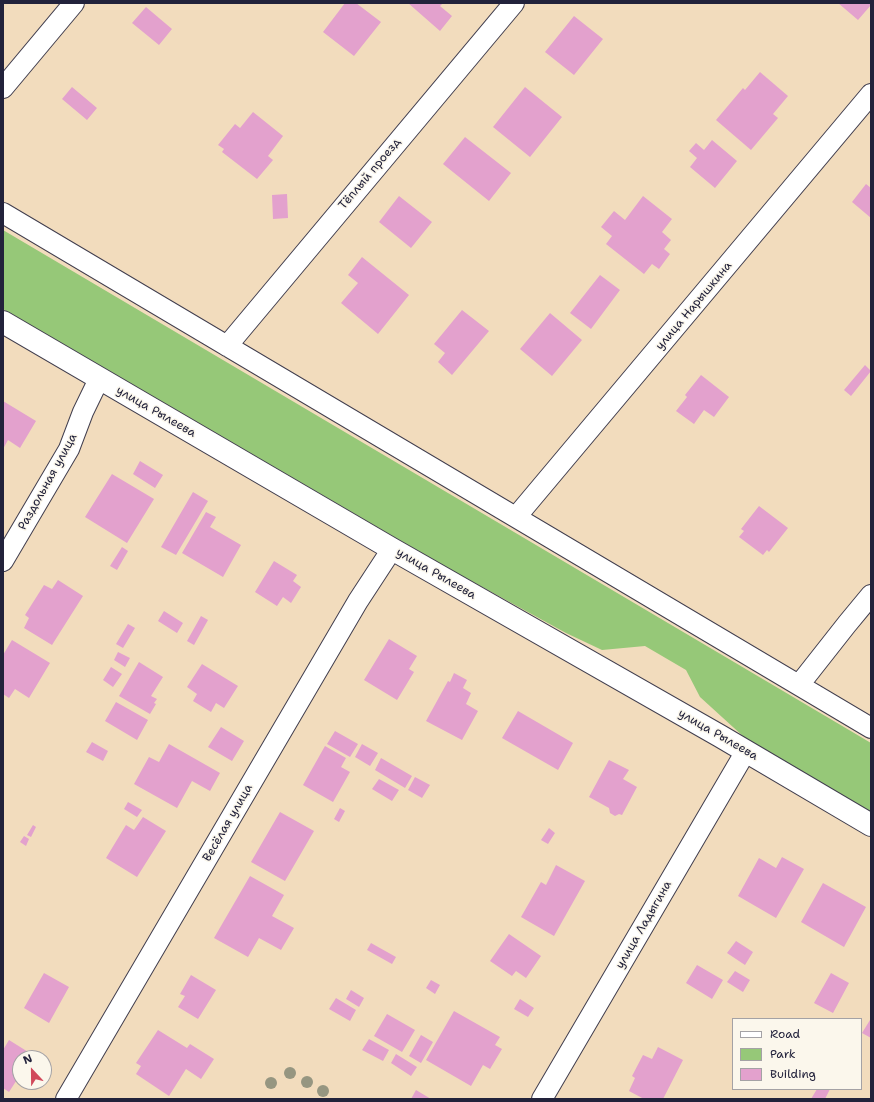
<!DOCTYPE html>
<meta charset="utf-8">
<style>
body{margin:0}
#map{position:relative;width:874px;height:1102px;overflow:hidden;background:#f2dcbd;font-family:"Shantell Sans",sans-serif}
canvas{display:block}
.frame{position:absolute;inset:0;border:4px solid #22223b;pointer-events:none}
.legend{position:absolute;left:732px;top:1018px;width:130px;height:72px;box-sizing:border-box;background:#fbf7ec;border:1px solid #a4a2a5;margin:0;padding:5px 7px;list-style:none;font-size:12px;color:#22223b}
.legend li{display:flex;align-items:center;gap:8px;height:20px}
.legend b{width:20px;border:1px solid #a4a2a5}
.north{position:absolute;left:12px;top:1050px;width:40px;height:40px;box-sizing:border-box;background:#fbf7ec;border:1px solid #a4a2a5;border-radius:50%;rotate:338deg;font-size:11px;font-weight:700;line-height:16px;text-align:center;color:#22223b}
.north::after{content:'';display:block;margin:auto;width:14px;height:18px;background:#d1495b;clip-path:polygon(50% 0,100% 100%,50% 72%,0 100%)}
</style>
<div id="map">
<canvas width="874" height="1102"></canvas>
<div class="frame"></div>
<ul class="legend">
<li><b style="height:5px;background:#fff"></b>Road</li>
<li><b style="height:11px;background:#96c878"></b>Park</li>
<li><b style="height:11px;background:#e3a1cd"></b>Building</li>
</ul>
<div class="north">N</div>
</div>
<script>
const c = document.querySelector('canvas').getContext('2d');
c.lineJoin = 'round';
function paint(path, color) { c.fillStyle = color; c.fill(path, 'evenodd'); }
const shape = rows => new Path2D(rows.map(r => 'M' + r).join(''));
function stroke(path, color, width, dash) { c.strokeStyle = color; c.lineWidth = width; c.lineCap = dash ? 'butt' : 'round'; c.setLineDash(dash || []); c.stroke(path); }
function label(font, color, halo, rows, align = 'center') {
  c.font = font + ' "Shantell Sans",sans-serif'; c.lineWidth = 3; c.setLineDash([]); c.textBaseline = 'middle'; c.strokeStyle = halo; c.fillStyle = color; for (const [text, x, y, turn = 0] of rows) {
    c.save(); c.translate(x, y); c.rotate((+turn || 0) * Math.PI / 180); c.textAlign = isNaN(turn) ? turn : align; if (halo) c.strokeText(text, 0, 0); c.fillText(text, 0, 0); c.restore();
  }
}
const green = shape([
 [3,230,871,743,871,816,756,748,700,697,686,670,645,646,602,650,566,633,444,566,3,309]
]);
const building = shape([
 [345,3,356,3,381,22,354,56,323,32],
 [408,3,443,3,440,6,452,16,440,31],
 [838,3,871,3,871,5,858,20],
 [146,7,172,29,159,45,132,23],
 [574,16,603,39,574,75,545,52],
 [760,72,788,96,773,114,778,118,751,150,716,120,743,88,745,90],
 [72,87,97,108,87,120,62,99],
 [525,87,562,117,530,157,493,127],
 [253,112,283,136,268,156,273,160,257,179,222,152,224,149,218,145,235,124,240,128],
 [465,137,511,173,489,201,443,164],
 [712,140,737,161,715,188,690,167,697,158,689,151,696,143,704,150],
 [866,184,871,188,871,218,852,202],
 [287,194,288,218,273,219,272,195],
 [399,196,432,222,411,248,379,222],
 [643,196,672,219,662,232,671,240,664,249,670,254,659,269,652,264,644,274,606,244,612,236,601,227,614,211,625,220],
 [362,257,409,295,378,334,341,303,358,283,348,275],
 [600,275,620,290,591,329,570,313],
 [462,310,489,331,452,375,438,362,445,353,434,344],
 [550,313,582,340,552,376,520,349],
 [865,365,871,371,851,396,844,390],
 [701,375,729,397,714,417,704,410,694,424,676,411,687,397,685,395],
 [3,401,36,421,20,448,8,440,3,449],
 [140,461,163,475,155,488,133,474],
 [112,474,154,499,127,543,85,517],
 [193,492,208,501,176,555,161,547],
 [759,506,788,528,769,552,767,550,763,555,739,537,744,531,741,529],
 [206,512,216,517,210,527,241,545,223,577,182,553],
 [122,547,128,551,117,570,110,566],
 [274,561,297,575,293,581,301,587,291,603,283,597,277,606,255,592],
 [58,580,83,596,52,645,24,628,29,618,25,615,44,585,52,589],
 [164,611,183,623,177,633,158,621],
 [201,616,208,620,194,645,187,641],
 [128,624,135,628,123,648,116,644],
 [389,639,417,656,409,669,414,672,397,700,364,680],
 [12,640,50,663,29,698,15,689,9,698,3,694,3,655],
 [118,652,130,658,125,667,114,660],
 [139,662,163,677,151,696,157,699,154,703,156,704,150,714,119,696],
 [202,664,238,686,224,708,216,703,211,712,193,701,197,694,187,687],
 [111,667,122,674,113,687,103,680],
 [454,673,467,680,463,688,471,693,466,704,478,711,462,740,426,721,448,681,450,682],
 [116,702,148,720,137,740,105,721],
 [518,711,573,743,558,770,502,738],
 [221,727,244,741,232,761,208,747],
 [335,731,358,744,350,757,327,744],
 [92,742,108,751,103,761,86,752],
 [169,744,220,773,210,791,192,781,177,808,134,784,149,757,159,762],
 [362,744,378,753,370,766,355,757],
 [325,746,346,758,341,767,350,772,333,802,303,785],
 [381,758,412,776,405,788,375,770],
 [609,760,629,770,623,779,637,787,622,815,619,814,615,816,610,813,609,808,589,797],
 [415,777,430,785,422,798,408,790],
 [379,779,399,790,392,801,372,789],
 [128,802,142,810,137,817,124,809],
 [340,808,345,811,339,822,334,819],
 [280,812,314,831,285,881,251,862],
 [143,817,166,831,137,877,106,858,126,825,134,830],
 [33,825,36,827,31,837,27,835],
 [549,828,555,833,548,844,541,840],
 [24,836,29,839,26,846,20,842],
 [782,857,804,869,776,918,738,896,759,858,776,868],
 [556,865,585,881,554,936,521,917,541,882,546,885],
 [250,876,284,895,272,916,294,928,281,950,259,938,248,957,214,938],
 [823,883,866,907,844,947,801,922],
 [509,934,541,956,526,978,516,971,512,976,490,961],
 [736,941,753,952,745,965,727,953],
 [371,943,396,957,392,964,367,950],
 [697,965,723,980,712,999,686,983],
 [735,971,750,980,743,992,727,982],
 [44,973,69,987,49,1023,24,1008],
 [831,973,849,983,833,1013,814,1003],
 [191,975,216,990,198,1019,178,1007,185,996,180,994],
 [431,980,440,985,435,994,426,988],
 [351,990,364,998,359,1007,346,999],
 [336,998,356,1010,350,1021,329,1009],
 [520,999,534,1008,528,1017,514,1009],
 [454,1011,500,1037,495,1045,502,1049,490,1069,483,1065,471,1086,426,1060],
 [387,1014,415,1030,402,1052,374,1036],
 [870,1020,871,1021,871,1038,862,1033],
 [158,1030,187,1048,190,1044,214,1059,201,1079,186,1069,169,1096,136,1074,141,1066,136,1063],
 [421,1035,433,1042,421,1063,409,1056],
 [369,1039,389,1050,383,1061,362,1050],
 [9,1040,33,1055,31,1058,20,1058,20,1075,9,1092,3,1088,3,1050],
 [658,1047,683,1060,663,1099,644,1099,629,1091,635,1078,632,1076,643,1055,652,1059],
 [396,1054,417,1067,411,1076,391,1063],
 [817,1089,830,1089,825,1099,811,1099],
 [416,1090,431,1099,411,1099]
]);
const street = shape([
 [3,88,74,3],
 [3,213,871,728],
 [227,346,514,3],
 [516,517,871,94],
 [3,561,69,449,83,412,99,379],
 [799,685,847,624,871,595],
 [66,1099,358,601,392,549],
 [542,1099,746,751]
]);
const secondary = shape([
 [3,322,392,549,720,736,871,825]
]);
const trees = [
 [290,1073],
 [307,1082],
 [271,1083],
 [323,1091]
];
const streetNames = [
 ["Тёплый проезд",370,174,-50],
 ["улица Нарышкина",694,306,-50],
 ["улица Рылеева",156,412,30],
 ["Раздольная улица",48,482,-61],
 ["улица Рылеева",436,574,30],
 ["улица Рылеева",718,735,30],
 ["Весёлая улица",228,823,-60],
 ["улица Ладыгина",644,925,-60]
];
paint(green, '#96c878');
paint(building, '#e3a1cd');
stroke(street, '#413e4e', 22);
stroke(secondary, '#413e4e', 24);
stroke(street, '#fff', 20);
stroke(secondary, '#fff', 22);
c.fillStyle = '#969681';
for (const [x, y] of trees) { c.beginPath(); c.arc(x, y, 6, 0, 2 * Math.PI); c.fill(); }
label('12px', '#22223b', '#fbf7ec', streetNames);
</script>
